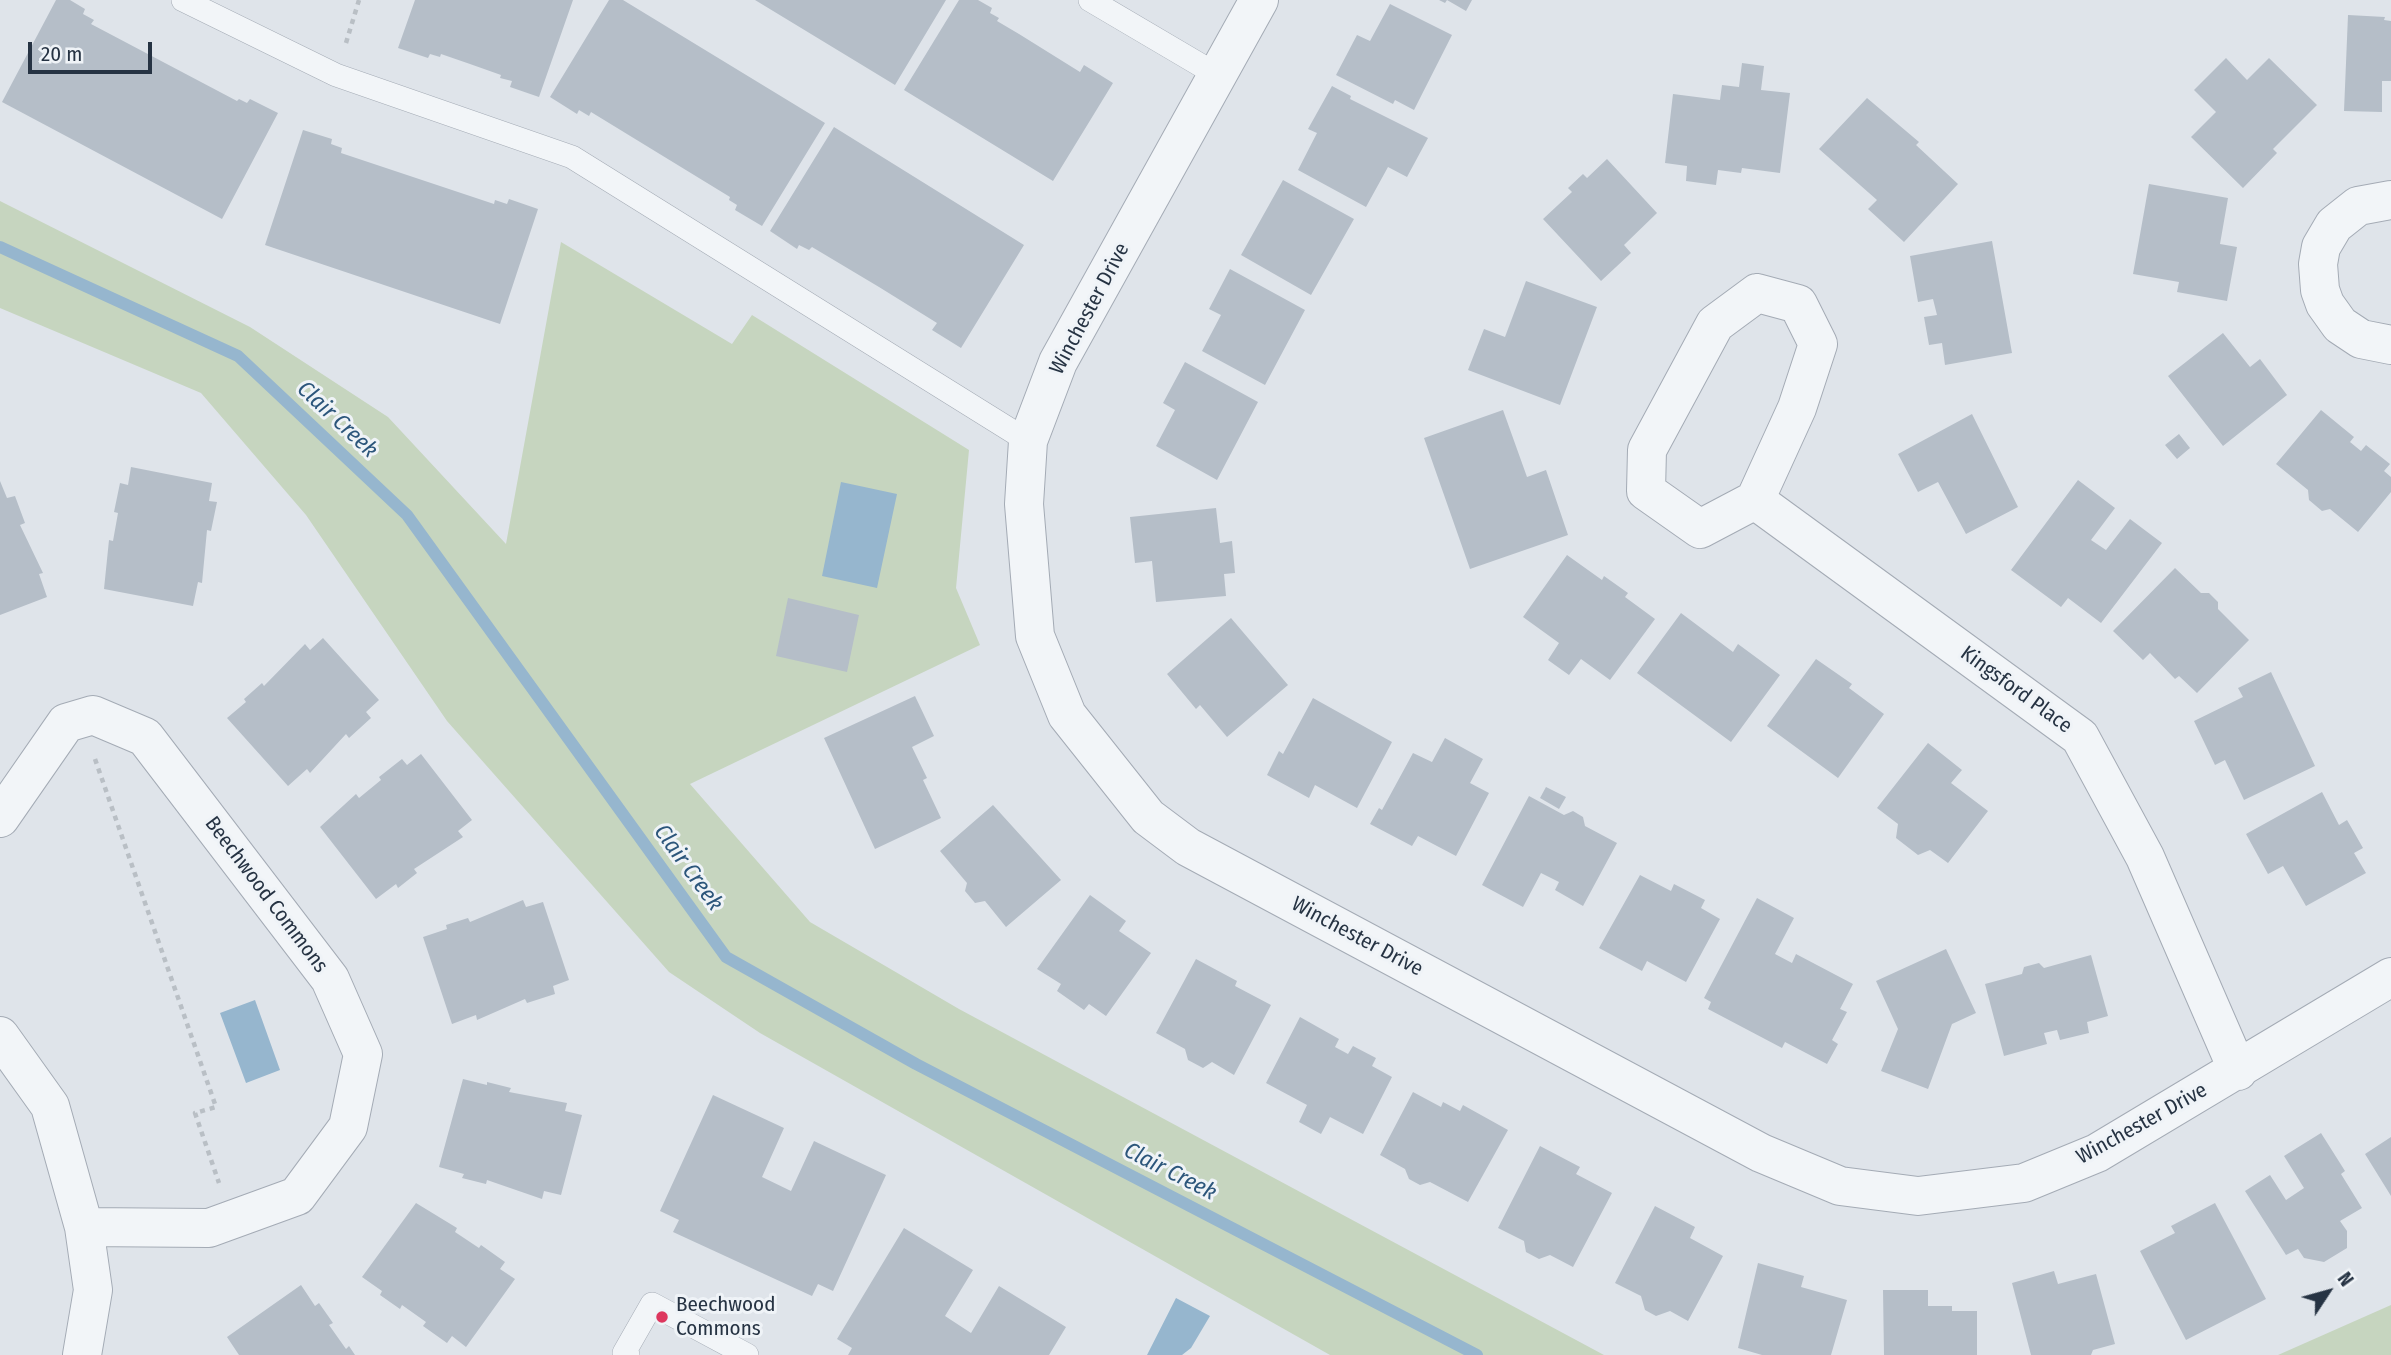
<!DOCTYPE html>
<style>
body{margin:0}
#map{position:relative;width:2391px;height:1355px;overflow:hidden;background:#dfe4ea;font-family:"Fira Sans Condensed",sans-serif}
canvas{display:block}
.north{position:absolute;left:2293px;top:1257px;width:70px;height:70px;-webkit-text-stroke:5px #eff3f7;paint-order:stroke;rotate:54deg;font-size:19px;font-weight:700;line-height:28px;text-align:center;color:#263343}
.north::after{content:'';display:block;margin:auto;width:24px;height:32px;background:#263343;clip-path:polygon(50% 0,100% 100%,50% 72%,0 100%)}
.scale{position:absolute;left:28px;top:42px;width:124px;height:32px;box-sizing:border-box;border:4px solid #263343;border-top:0;padding-left:9px;font-size:21px;line-height:24px;white-space:nowrap;color:#263343;-webkit-text-stroke:5px #eff3f7;paint-order:stroke}
</style>
<div id="map">
<canvas width="2391" height="1355"></canvas>
<div class="north">N</div>
<div class="scale">20 m</div>
</div>
<script>
const c = document.querySelector('canvas').getContext('2d');
c.lineJoin = 'round';
function paint(path, color) { c.fillStyle = color; c.fill(path, 'evenodd'); }
const shape = rows => new Path2D(rows.map(r => 'M' + r).join(''));
function stroke(path, color, width, dash) { c.strokeStyle = color; c.lineWidth = width; c.lineCap = dash ? 'butt' : 'round'; c.setLineDash(dash || []); c.stroke(path); }
function label(font, color, halo, rows, align = 'center') {
  c.font = font + ' "Fira Sans Condensed",sans-serif'; c.lineWidth = 6; c.setLineDash([]); c.textBaseline = 'middle'; c.strokeStyle = halo; c.fillStyle = color; for (const [text, x, y, turn = 0] of rows) {
    c.save(); c.translate(x, y); c.rotate((+turn || 0) * Math.PI / 180); c.textAlign = isNaN(turn) ? turn : align; if (halo) c.strokeText(text, 0, 0); c.fillText(text, 0, 0); c.restore();
  }
}
const green = shape([
 [0,201,250,327,388,417,506,544,561,242,732,344,752,315,969,450,956,588,980,645,690,784,810,922,959,1009,1604,1355,1330,1355,760,1033,669,972,447,721,306,515,201,393,0,308],
 [2391,1305,2391,1355,2278,1355]
]);
const water = shape([
 [841,482,897,494,877,588,822,576],
 [255,1000,280,1070,246,1083,220,1013],
 [1176,1298,1210,1316,1191,1348,1182,1355,1147,1355]
]);
const stream = shape([
 [0,247,238,356,407,515,726,957,916,1064,1477,1355]
]);
const building = shape([
 [56,0,70,0,85,9,83,14,94,20,91,24,237,101,239,99,247,103,250,99,278,113,222,219,2,102],
 [415,0,573,0,539,97,510,87,512,81,500,78,501,75,470,64,441,54,440,57,430,54,428,58,398,48],
 [609,0,623,0,825,123,762,226,735,210,737,205,729,200,730,197,591,112,589,116,579,110,577,114,550,97],
 [755,0,946,0,895,85],
 [959,0,978,0,992,8,990,13,999,18,997,21,1019,34,1080,72,1084,65,1113,83,1053,181,904,90],
 [1439,0,1472,0,1466,11,1447,0,1445,3],
 [1390,4,1452,35,1414,110,1395,100,1393,104,1336,75,1357,35,1370,41],
 [2348,15,2385,17,2384,20,2391,21,2391,81,2382,81,2382,112,2344,111],
 [2226,58,2247,80,2269,58,2317,105,2273,149,2277,153,2243,188,2191,137,2216,112,2194,90],
 [1742,63,1764,66,1761,90,1790,93,1780,173,1742,168,1741,173,1718,170,1716,185,1686,181,1687,166,1665,163,1673,94,1720,100,1722,85,1739,87],
 [1332,86,1351,96,1350,99,1428,138,1407,177,1388,167,1366,207,1298,170,1317,133,1308,129],
 [1867,98,1919,142,1916,145,1958,184,1904,242,1868,209,1877,200,1819,149],
 [834,127,1024,245,961,348,932,330,937,323,879,287,812,247,809,250,799,245,797,249,770,231],
 [303,130,332,139,331,144,342,148,341,153,494,204,495,200,507,204,509,199,538,209,500,324,265,245],
 [1607,159,1657,213,1624,245,1631,253,1601,281,1543,219,1572,192,1568,188,1583,174,1587,178],
 [1283,180,1354,219,1311,295,1241,255],
 [2149,184,2228,198,2220,244,2237,247,2227,301,2177,292,2179,282,2133,274],
 [1992,241,2012,353,1945,365,1942,343,1929,345,1924,317,1937,315,1933,299,1918,302,1910,256],
 [1230,269,1305,310,1265,385,1202,351,1221,315,1209,309],
 [1526,281,1597,307,1560,405,1468,370,1484,329,1505,337],
 [2223,333,2250,367,2260,359,2287,395,2223,446,2168,376],
 [1185,362,1258,402,1217,480,1156,446,1175,410,1163,403],
 [1503,410,1527,477,1546,470,1568,535,1470,569,1424,438],
 [2321,410,2354,437,2350,442,2361,451,2366,445,2390,464,2384,471,2391,477,2391,492,2358,532,2330,509,2322,511,2309,500,2308,490,2276,464],
 [1972,414,2018,507,1966,534,1938,482,1918,492,1898,454],
 [2179,434,2190,448,2177,459,2165,445],
 [131,467,212,483,209,501,217,502,211,531,207,530,202,583,198,582,193,606,104,589,109,540,113,541,118,513,114,512,120,483,128,485],
 [2078,480,2115,508,2091,540,2106,550,2130,519,2162,543,2101,623,2068,598,2061,607,2011,570],
 [0,481,7,498,15,496,25,523,20,525,43,573,39,574,47,597,0,615],
 [1216,508,1220,543,1232,541,1235,573,1224,574,1226,596,1156,602,1152,561,1135,563,1130,517],
 [1567,555,1602,580,1604,576,1628,593,1625,597,1655,619,1610,680,1581,659,1569,675,1548,660,1559,643,1523,617],
 [2175,568,2201,593,2209,593,2218,602,2218,609,2249,640,2197,693,2179,676,2175,679,2150,653,2143,660,2113,631],
 [788,598,859,615,847,672,776,656],
 [1681,613,1733,652,1738,644,1780,675,1731,742,1637,673],
 [1231,618,1288,685,1227,737,1200,705,1196,709,1167,674],
 [323,638,379,700,366,712,371,718,349,738,346,734,310,773,307,769,288,786,227,718,246,702,244,699,262,683,264,686,305,644,310,650],
 [1816,659,1852,684,1849,688,1884,714,1838,778,1767,726],
 [2271,672,2315,766,2244,800,2225,760,2215,765,2194,721,2243,697,2238,688],
 [915,696,934,736,912,747,927,778,923,780,941,818,875,849,824,738],
 [1313,698,1392,742,1357,808,1315,785,1309,798,1267,775,1279,751,1283,754],
 [1445,738,1483,759,1470,783,1489,793,1456,856,1418,836,1412,846,1370,824,1379,808,1382,810,1413,753,1432,762],
 [1928,743,1962,770,1951,783,1988,811,1948,863,1930,850,1918,855,1896,838,1898,824,1877,808],
 [421,754,472,820,458,831,463,837,414,869,417,873,398,888,396,884,376,899,320,827,356,794,359,798,381,780,379,777,402,759,407,765],
 [1546,787,1566,797,1559,809,1540,798],
 [2322,792,2339,825,2347,820,2363,848,2354,853,2366,873,2306,906,2283,866,2268,874,2246,834],
 [1529,796,1564,815,1573,811,1583,817,1585,826,1617,843,1583,906,1555,890,1559,882,1541,873,1523,907,1482,885],
 [993,805,1061,880,1006,927,985,901,975,903,965,891,967,883,940,851],
 [1640,875,1671,891,1674,884,1705,900,1701,908,1720,919,1686,982,1647,961,1642,971,1599,948],
 [1090,895,1126,921,1119,931,1151,953,1106,1016,1089,1004,1084,1010,1057,991,1061,984,1037,969],
 [1757,898,1794,918,1775,954,1792,963,1796,954,1853,984,1840,1009,1847,1012,1832,1040,1838,1044,1827,1064,1785,1042,1782,1048,1708,1009,1711,1002,1704,998],
 [523,900,526,907,543,902,569,980,553,986,555,994,527,1003,525,999,477,1020,476,1015,452,1024,423,937,447,929,446,925,468,918,470,922],
 [1946,949,1976,1013,1952,1024,1928,1089,1881,1071,1898,1029,1876,981],
 [2091,955,2108,1016,2087,1022,2089,1033,2060,1040,2057,1030,2044,1033,2047,1044,2004,1056,1985,984,2022,974,2024,967,2039,963,2044,968],
 [1196,959,1237,981,1235,986,1271,1005,1234,1075,1212,1062,1203,1068,1188,1060,1185,1049,1156,1033],
 [1300,1017,1339,1039,1335,1047,1348,1054,1353,1046,1376,1058,1372,1066,1392,1077,1363,1134,1330,1117,1321,1134,1299,1122,1307,1105,1266,1083],
 [463,1079,487,1085,487,1082,511,1088,509,1092,567,1103,565,1111,582,1115,561,1195,544,1191,542,1199,487,1180,486,1184,462,1178,464,1174,439,1167],
 [1413,1092,1441,1107,1443,1102,1460,1111,1463,1105,1508,1130,1468,1202,1430,1182,1420,1185,1409,1179,1405,1169,1380,1155],
 [713,1095,784,1128,762,1177,791,1191,814,1141,886,1175,833,1291,818,1284,812,1296,673,1232,679,1220,660,1211],
 [2321,1133,2345,1171,2341,1174,2362,1208,2340,1221,2347,1231,2347,1248,2324,1262,2304,1258,2298,1249,2286,1255,2245,1191,2270,1175,2286,1200,2304,1188,2284,1156],
 [2391,1137,2391,1196,2365,1154],
 [1540,1146,1580,1167,1576,1174,1612,1193,1573,1267,1550,1255,1539,1259,1526,1252,1524,1241,1498,1228],
 [416,1203,457,1228,455,1232,479,1248,481,1245,505,1262,500,1269,515,1279,466,1347,452,1336,447,1343,423,1326,426,1322,402,1305,400,1309,380,1295,382,1291,362,1277],
 [2215,1203,2266,1299,2186,1340,2140,1251,2175,1233,2171,1226],
 [1655,1206,1695,1227,1690,1238,1723,1256,1688,1321,1670,1311,1656,1316,1645,1310,1641,1296,1615,1283],
 [904,1228,973,1270,945,1316,971,1333,999,1286,1066,1327,1049,1355,848,1355,852,1348,837,1339],
 [1758,1263,1804,1276,1801,1287,1847,1300,1831,1355,1762,1355,1738,1348],
 [2054,1271,2058,1284,2096,1274,2115,1344,2093,1350,2091,1355,2031,1355,2012,1283],
 [301,1285,315,1306,319,1303,333,1323,329,1325,346,1349,349,1346,355,1355,239,1355,227,1337],
 [1883,1290,1928,1290,1928,1306,1952,1306,1952,1311,1977,1311,1977,1355,1884,1355]
]);
const path = shape([
 [346,43,359,0],
 [95,759,216,1107,195,1113,219,1183]
]);
const lane = shape([
 [183,0,336,75,572,157,1028,441],
 [1090,0,1219,76],
 [628,1355,624,1353,652,1304,747,1355]
]);
const street = shape([
 [1259,0,1058,362,1028,441,1024,504,1035,636,1067,715,1148,817,1188,847,1761,1153,1840,1186,1918,1196,2024,1183,2097,1153,2391,977],
 [2391,200,2358,206,2334,225,2321,247,2318,264,2320,290,2325,304,2340,325,2361,339,2391,345],
 [1757,293,1798,304,1818,344,1797,408,1755,500,1700,529,1646,491,1647,450,1715,324,1757,293],
 [1755,500,2080,737,2145,857,2238,1071],
 [0,818,66,723,93,715,145,737,330,979,363,1054,348,1127,297,1196,209,1228,84,1227],
 [0,1036,50,1106,84,1227,93,1290,82,1355]
]);
const markers = [
 [662,1317,7,"#dd365e"]
];
const streetNames = [
 ["Winchester Drive",1090,309,-62],
 ["Kingsford Place",2016,690,36],
 ["Beechwood Commons",266,895,53],
 ["Winchester Drive",1357,937,28],
 ["Winchester Drive",2142,1124,-29]
];
const poiNames = [
 ["Beechwood",676,1305],
 ["Commons",676,1329]
];
const waterNames = [
 ["Clair Creek",337,420,43],
 ["Clair Creek",688,868,54],
 ["Clair Creek",1170,1172,27]
];
paint(green, '#c6d5bf');
paint(water, '#96b6ce');
stroke(stream, '#96b6ce', 12);
paint(building, '#b5bec8');
stroke(lane, '#a4abb5', 24);
stroke(street, '#a4abb5', 40);
stroke(path, '#b9bfc5', 4.5, [5, 5]);
stroke(lane, '#f2f5f8', 23);
stroke(street, '#f2f5f8', 38);
for (const [x, y, r, color] of markers) { const dot = new Path2D(); dot.arc(x, y, r, 0, 2 * Math.PI); c.fillStyle = color; c.fill(dot); stroke(dot, '#eff3f7', 2.5); }
label('21px', '#263343', '#eff3f7', streetNames);
label('21px', '#263343', '#eff3f7', poiNames, 'left');
label('italic 23px', '#2c567b', '#eff3f7', waterNames);
</script>
